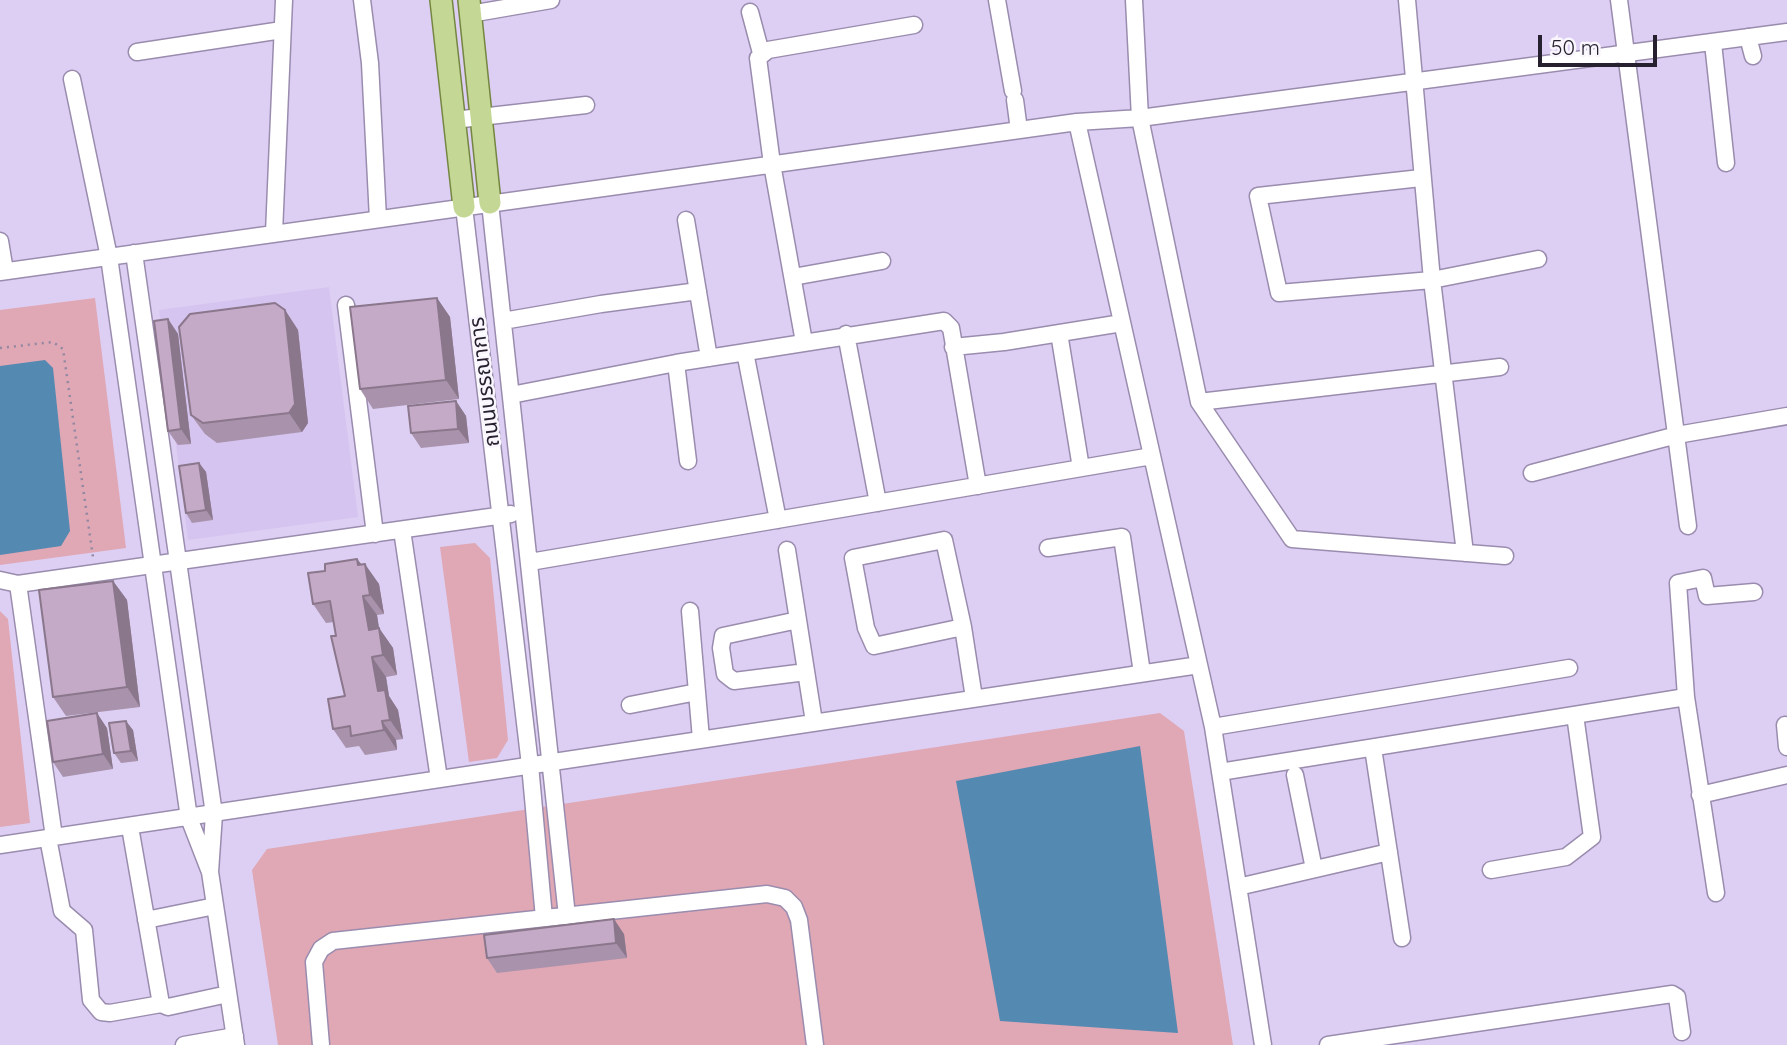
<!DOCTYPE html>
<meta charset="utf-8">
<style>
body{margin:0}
#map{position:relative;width:1787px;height:1045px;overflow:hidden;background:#ddcff3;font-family:Quicksand,sans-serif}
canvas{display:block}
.scale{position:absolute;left:1538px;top:35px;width:119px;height:32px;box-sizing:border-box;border:4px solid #27212f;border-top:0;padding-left:9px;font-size:21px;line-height:24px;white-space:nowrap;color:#27212f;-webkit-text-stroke:5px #f9f6fd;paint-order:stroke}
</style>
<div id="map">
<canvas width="1787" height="1045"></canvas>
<div class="scale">50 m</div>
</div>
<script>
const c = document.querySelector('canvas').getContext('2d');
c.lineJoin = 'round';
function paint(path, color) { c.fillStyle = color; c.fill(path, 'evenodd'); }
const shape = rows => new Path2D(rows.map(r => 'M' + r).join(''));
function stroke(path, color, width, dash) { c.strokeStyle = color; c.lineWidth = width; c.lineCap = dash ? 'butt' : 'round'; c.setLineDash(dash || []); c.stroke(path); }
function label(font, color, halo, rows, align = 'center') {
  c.font = font + ' Quicksand,"Noto Sans Thai",sans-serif'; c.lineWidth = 5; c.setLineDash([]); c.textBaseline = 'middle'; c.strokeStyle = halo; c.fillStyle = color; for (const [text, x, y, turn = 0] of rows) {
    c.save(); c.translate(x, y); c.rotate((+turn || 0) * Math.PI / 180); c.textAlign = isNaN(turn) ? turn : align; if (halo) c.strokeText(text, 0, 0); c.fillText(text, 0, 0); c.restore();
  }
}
const built = shape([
 [329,287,358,517,188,540,159,310]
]);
const green = shape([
 [95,298,126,548,0,565,0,310],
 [475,543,490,558,508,740,497,758,469,762,440,547],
 [0,611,8,619,30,823,0,827],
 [1160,713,1184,731,1233,1045,278,1045,252,870,267,849]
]);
const water = shape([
 [45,360,53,368,70,531,61,546,0,555,0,366],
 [1140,746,1178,1033,1000,1021,956,781]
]);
const path = shape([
 [0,348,53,342,63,349,93,557]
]);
const minor = shape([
 [362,0,370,63,378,219],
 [997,0,1013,91],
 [1134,0,1140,118,1199,402,1292,539,1505,556],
 [1407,0,1432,280,1465,553],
 [1619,0,1688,526],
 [750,12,761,53],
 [470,14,551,0],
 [1748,37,1753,56],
 [1713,43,1726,163],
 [137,52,282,30],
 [72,79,109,257,189,818,210,872],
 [1015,100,1019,130],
 [454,120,586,105],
 [1077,122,1213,727,1263,1045],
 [1421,178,1258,196,1279,293,1432,280,1538,259],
 [490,203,567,916],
 [464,207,530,765,544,918],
 [686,220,709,358],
 [274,233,284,0],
 [0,241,5,271],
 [134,253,214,814,210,872,236,1045],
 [0,272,1077,122,1140,118,1787,32],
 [793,277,882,261],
 [346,305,375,534],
 [503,321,601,304,698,291],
 [1059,333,1081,468],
 [846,334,878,503],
 [804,342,772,164,758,58,768,50,914,25],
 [953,347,1004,342,1122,323],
 [745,352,778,520],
 [676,363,688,461],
 [511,395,676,363,944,321,951,328,978,486],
 [1199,402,1500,367],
 [1532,473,1677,435,1787,416],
 [402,530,439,779],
 [1048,548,1122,537,1142,673],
 [787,550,814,722],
 [530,562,1152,456],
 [0,580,18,584,511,514],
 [18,584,54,837],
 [690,611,701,739],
 [798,620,723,636,721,648,725,674,734,681,806,672],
 [963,627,874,646,866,628,853,558,944,540,963,627,974,698],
 [630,705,697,692],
 [1785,725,1787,747],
 [1213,727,1569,668],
 [1373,748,1402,938],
 [1220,772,1686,697],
 [1295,775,1314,869],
 [1700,795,1787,775],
 [130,827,161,1004,168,1007,228,994],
 [48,838,62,911,84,930,91,1000,101,1012,110,1013,161,1004],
 [0,845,1199,665],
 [1491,870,1566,857,1592,837,1575,715],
 [1238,887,1389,852],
 [1716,893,1686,697,1678,583,1703,578,1707,596,1754,592],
 [146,920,215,906],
 [184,1045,235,1036],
 [321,1045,314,962,321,949,333,941,767,894,785,898,794,907,799,920,815,1045],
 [1328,1045,1672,994,1677,997,1682,1032]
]);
const major = shape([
 [441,0,464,207],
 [469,0,490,203]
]);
const wall = shape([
 [437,298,450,317,459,399,373,409,360,389],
 [285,310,298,330,308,423,302,432,217,443,205,434,191,415],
 [168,319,178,334,191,444,178,445,168,431],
 [456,401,466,416,469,443,421,448,411,433],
 [199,463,206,472,213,520,192,523,186,513],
 [357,559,379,584,384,614,377,615,379,628,393,648,397,675,386,677,389,696,398,710,403,739,396,740,397,750,365,755,359,746,346,748,333,729,345,696,336,636,334,622,326,623,313,604,325,571],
 [113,581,127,600,140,707,66,716,53,697],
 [107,728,113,769,63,777,53,762],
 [133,730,138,761,121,763,114,753],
 [624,934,627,958,497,973,487,958]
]);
const shadedWall = shape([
 [437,298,450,317,459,399,446,380],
 [285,310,298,330,308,423,302,432,289,413],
 [168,319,178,334,191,444,181,429],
 [456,401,466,416,469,443,458,429],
 [199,463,206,472,213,520,206,510],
 [357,559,367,572,365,564,379,584,384,614,370,595,358,565],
 [113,581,127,600,140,707,127,687],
 [363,596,377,615,382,649,369,630],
 [379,628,393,648,397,675,383,655],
 [372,657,386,677,389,696,398,710,403,739,390,720,378,691],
 [97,713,107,728,113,769,103,754],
 [126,721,133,730,138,761,131,751],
 [382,721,396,740,397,750,384,730],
 [614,919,624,934,627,958,616,943]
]);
const building = shape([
 [437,298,446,380,360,389,350,307,437,298],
 [275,303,285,310,295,404,289,413,203,423,191,415,179,327,190,314,275,303],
 [168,319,181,429,168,431,154,321,168,319],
 [456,401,458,429,411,433,408,406,456,401],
 [199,463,206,510,186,513,179,466,199,463],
 [357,559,358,565,365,564,370,595,363,596,369,630,379,628,383,655,372,657,378,691,385,690,390,720,382,721,384,730,351,736,350,726,333,729,328,699,345,696,331,636,336,636,330,601,313,604,308,573,325,571,325,564,357,559],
 [113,581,127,687,53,697,39,590,113,581],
 [97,713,103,754,53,762,47,721,97,713],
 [126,721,131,751,114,753,109,723,126,721],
 [614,919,616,943,487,958,484,935,614,919]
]);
const streetNames = [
 ["ถนนบรรณาการ",485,382,-97]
];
paint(built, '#d5c4ef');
paint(green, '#e0a7b4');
paint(water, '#5489b1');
stroke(minor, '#9a8cae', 19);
stroke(major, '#748642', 24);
stroke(path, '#9288a2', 2.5, [2, 5]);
stroke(minor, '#fff', 16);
stroke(major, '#c4d794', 21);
paint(wall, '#a992ac');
paint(shadedWall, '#8a778c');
paint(building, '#c5aac8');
stroke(building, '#8a778c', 2);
label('21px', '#27212f', '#f9f6fd', streetNames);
</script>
